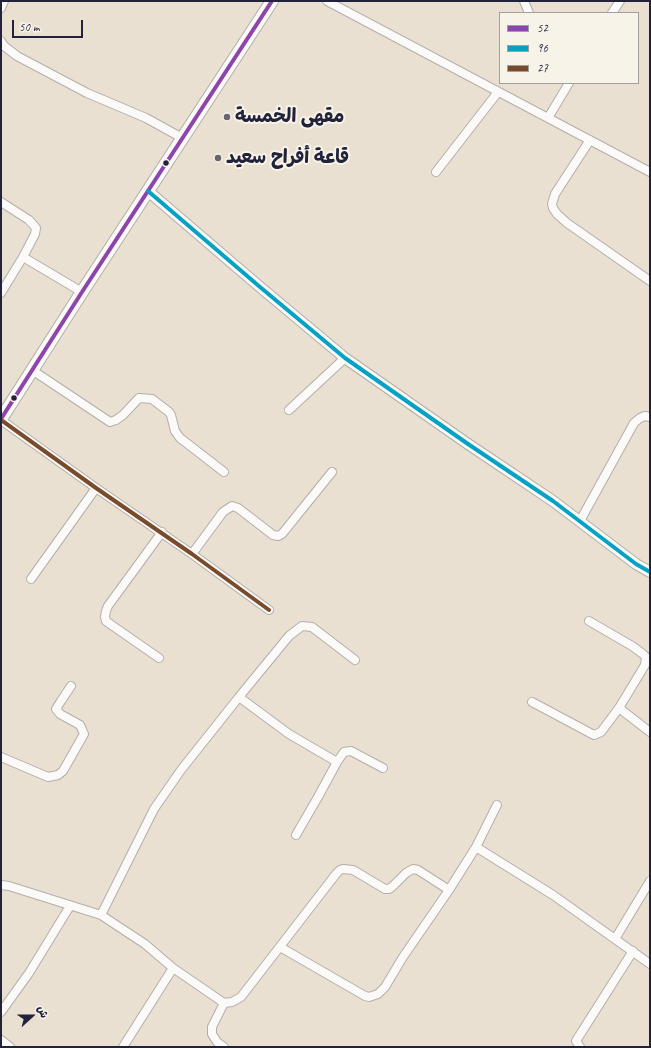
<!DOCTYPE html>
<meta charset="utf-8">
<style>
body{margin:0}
#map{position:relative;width:651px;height:1048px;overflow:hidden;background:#e9e0d2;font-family:Caveat,"Playpen Sans Arabic",sans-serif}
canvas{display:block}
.frame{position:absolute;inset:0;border:2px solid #22223b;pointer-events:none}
.legend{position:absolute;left:499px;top:12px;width:140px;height:72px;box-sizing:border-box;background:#f7f3e8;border:1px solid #a29fa3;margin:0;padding:5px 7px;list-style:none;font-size:12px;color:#22223b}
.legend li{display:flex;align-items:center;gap:8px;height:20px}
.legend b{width:20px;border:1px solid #a29fa3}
.north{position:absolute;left:12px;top:996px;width:40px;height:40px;-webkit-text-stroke:3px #f7f3e8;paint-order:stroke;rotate:69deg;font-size:11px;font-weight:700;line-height:16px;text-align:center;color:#22223b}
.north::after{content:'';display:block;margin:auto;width:14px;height:18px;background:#22223b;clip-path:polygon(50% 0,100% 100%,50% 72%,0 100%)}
.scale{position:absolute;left:12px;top:20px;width:71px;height:18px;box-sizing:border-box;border:2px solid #22223b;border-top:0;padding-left:5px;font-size:12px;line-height:14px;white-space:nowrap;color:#22223b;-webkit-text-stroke:3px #f7f3e8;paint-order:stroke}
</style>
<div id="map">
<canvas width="651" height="1048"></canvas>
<div class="frame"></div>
<ul class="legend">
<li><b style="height:5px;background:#8e44ad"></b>52</li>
<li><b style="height:5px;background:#02a2c7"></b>96</li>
<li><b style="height:5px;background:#7a4b2a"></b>27</li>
</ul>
<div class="north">ش</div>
<div class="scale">50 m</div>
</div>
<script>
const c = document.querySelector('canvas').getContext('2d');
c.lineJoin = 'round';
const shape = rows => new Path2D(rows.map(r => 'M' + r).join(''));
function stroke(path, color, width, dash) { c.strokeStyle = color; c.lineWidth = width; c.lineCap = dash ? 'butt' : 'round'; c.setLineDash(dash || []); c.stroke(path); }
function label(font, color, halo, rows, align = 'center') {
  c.font = font + ' Caveat,"Playpen Sans Arabic",sans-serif'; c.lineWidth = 4; c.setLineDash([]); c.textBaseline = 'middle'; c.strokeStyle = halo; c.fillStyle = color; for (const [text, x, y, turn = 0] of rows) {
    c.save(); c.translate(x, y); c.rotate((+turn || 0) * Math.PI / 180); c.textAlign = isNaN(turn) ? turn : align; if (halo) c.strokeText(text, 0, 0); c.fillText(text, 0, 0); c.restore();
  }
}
const minor = shape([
 [327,1,548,118,569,83],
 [524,1,529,13],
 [1,8,4,1],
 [612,13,620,1],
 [1,41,4,46,17,56,87,93,146,118,184,139],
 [548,118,650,172],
 [590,140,555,194,552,204,553,208,557,214,567,223,650,281],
 [436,172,498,92],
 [1,202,29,220,36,228,35,234,23,257,1,293],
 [23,257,82,292],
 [32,370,110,422,116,420,123,415,139,398,152,399,169,412,171,415,175,431,180,438,224,472],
 [289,410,345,358],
 [1,420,96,488,192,554,269,610],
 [580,521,634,423,640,418,645,416,650,417],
 [192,554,223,512,232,506,238,508,273,535,278,536,282,534,332,472],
 [31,579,96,488],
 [159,658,110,624,106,621,105,617,106,611,108,606,162,532],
 [239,697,289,636,302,626,312,627,355,660],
 [532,702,594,735,601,732,619,708,645,665,646,657,643,654,632,646,589,621],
 [619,708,650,732],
 [1,757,48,777,58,775,63,771,84,734,80,725,60,714,56,709,61,701,71,686],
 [296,835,318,797,337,762],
 [476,847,553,895,650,964],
 [1,885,9,886,101,915,145,944,173,968],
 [101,915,154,809,181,770,239,697,289,734,337,762,344,752,351,751,383,768],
 [615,939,650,881],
 [280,947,365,996,369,997,378,994,385,987,403,957,449,890,476,847,497,805],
 [224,1003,232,1002,241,997,336,874,340,870,343,869,353,870,385,889,389,889,393,886,406,873,413,869,418,870,449,890],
 [1,1012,29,973,70,906],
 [1,1040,10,1047],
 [123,1047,173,968,224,1003,212,1027,212,1034,217,1042,224,1047],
 [580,1047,576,1041,633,951]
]);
const tertiary = shape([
 [148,191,260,287,345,358,468,444,553,501,636,564,650,572]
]);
const secondary = shape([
 [1,419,82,292,272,1]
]);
const bus1 = shape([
 [1,419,82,292,272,1]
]);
const bus2 = shape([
 [148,191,260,287,345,358,468,444,553,501,636,564,650,572]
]);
const bus3 = shape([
 [1,420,96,488,192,554,269,610]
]);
const markers = [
 [227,117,4,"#686470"],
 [218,158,4,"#686470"],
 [166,163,3.5,"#22223b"],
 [14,398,3.5,"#22223b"]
];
const poiNames = [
 ["مقهى الخمسة",235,117],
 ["قاعة أفراح سعيد",226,158]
];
stroke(minor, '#b3aea8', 10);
stroke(tertiary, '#b3aea8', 12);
stroke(secondary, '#b3aea8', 14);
stroke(minor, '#fcfaf8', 8);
stroke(tertiary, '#fcfaf8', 10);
stroke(secondary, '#fcfaf8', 12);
stroke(bus1, '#8e44ad', 4);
stroke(bus2, '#02a2c7', 4);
stroke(bus3, '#7a4b2a', 4);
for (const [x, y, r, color] of markers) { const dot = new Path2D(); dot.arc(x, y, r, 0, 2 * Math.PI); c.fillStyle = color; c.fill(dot); stroke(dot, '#f7f3e8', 1.5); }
label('bold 19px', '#22223b', '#f7f3e8', poiNames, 'left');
</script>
